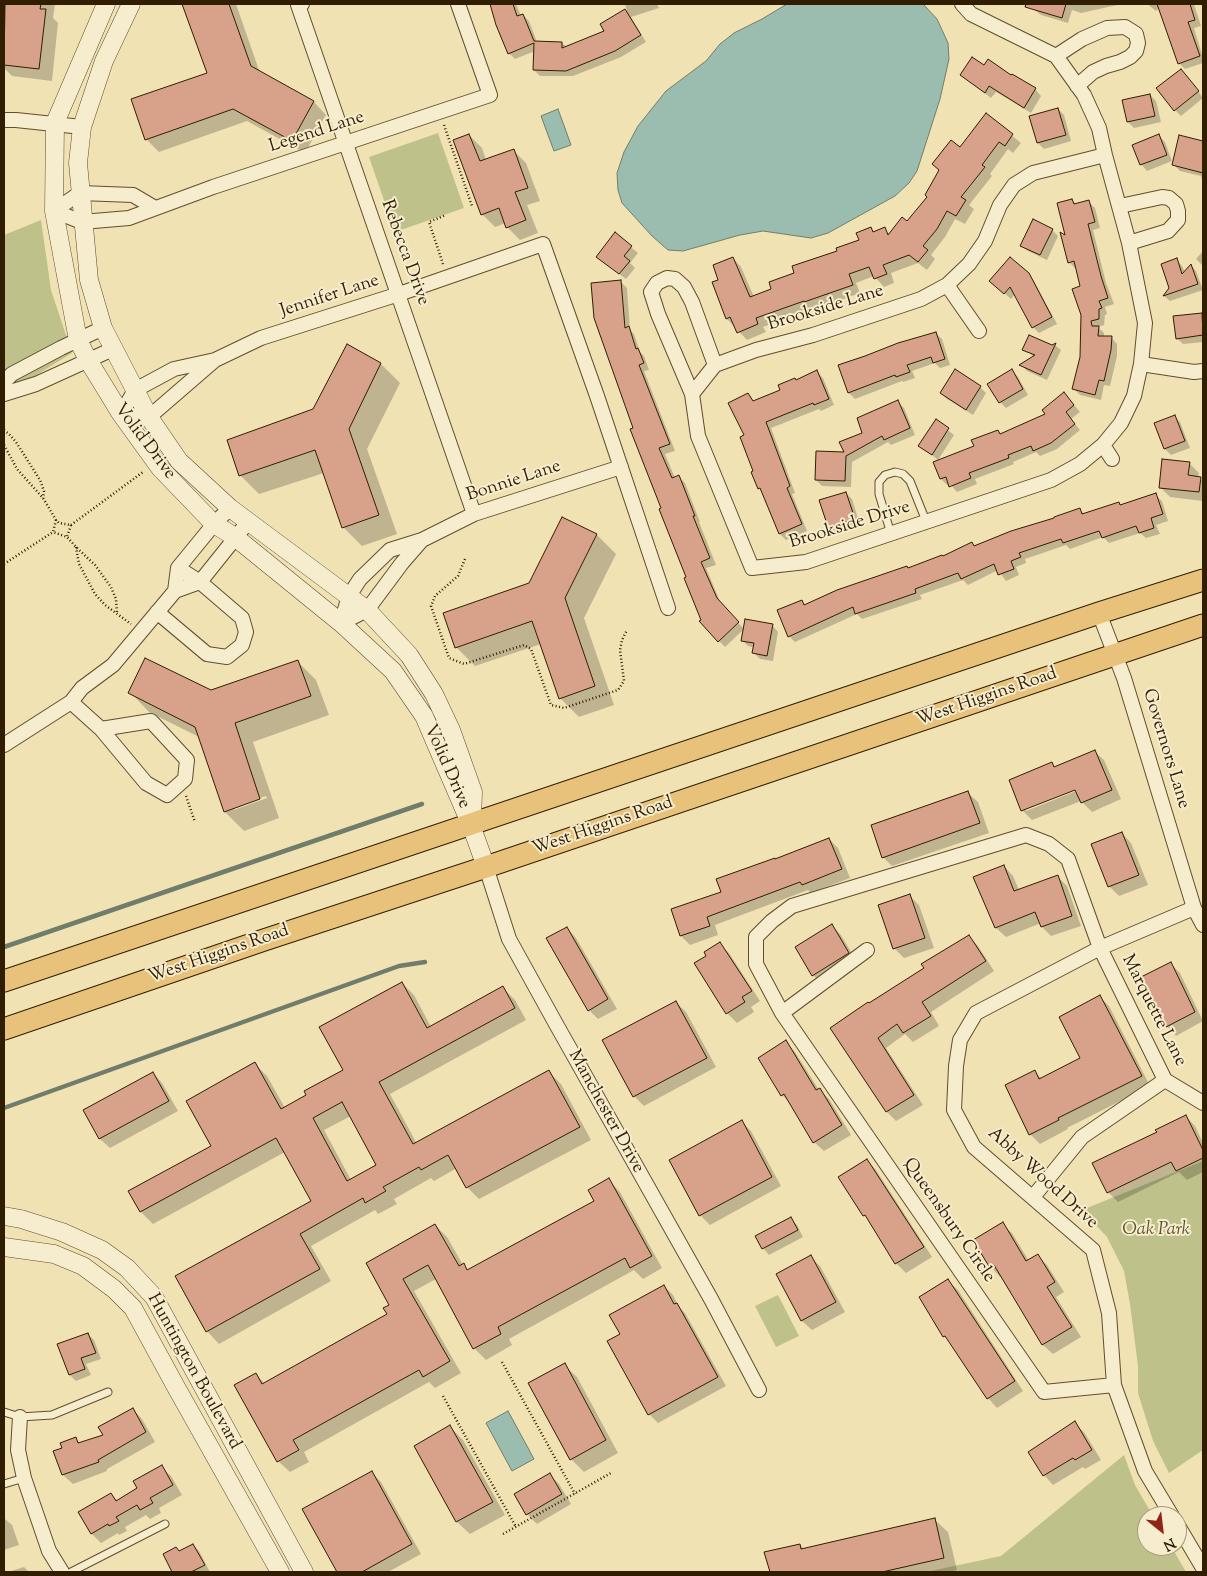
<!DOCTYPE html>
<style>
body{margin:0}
#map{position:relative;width:1207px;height:1576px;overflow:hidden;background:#f1e2b4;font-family:"Sorts Mill Goudy",serif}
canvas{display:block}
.frame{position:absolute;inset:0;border:5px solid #301d02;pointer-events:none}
.north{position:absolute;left:1137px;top:1506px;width:50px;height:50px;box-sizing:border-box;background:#f6ecce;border:1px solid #a7997c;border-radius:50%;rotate:151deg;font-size:14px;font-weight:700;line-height:20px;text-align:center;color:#301d02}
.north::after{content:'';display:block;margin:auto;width:18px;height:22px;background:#8f2418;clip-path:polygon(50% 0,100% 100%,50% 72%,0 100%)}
</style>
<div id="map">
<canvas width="1207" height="1576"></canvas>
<div class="frame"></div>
<div class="north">N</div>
</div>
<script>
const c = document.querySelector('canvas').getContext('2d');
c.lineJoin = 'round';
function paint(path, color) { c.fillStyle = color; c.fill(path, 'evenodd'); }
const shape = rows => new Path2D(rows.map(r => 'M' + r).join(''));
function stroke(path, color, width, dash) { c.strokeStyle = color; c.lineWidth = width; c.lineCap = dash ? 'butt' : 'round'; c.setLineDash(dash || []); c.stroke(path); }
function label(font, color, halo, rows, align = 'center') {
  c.font = font + ' "Sorts Mill Goudy",serif'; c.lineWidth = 4; c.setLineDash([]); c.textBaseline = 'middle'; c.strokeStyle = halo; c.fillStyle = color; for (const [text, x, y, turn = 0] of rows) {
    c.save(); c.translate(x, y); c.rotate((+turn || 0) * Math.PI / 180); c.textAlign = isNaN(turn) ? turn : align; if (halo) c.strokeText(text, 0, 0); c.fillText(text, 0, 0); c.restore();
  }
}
const green = shape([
 [438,133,464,208,395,232,369,157],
 [41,220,51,290,72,353,4,395,4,235],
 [1203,1161,1203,1450,1169,1473,1153,1441,1138,1393,1138,1366,1130,1304,1124,1271,1107,1237,1082,1210],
 [778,1295,799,1336,776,1347,755,1306],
 [1124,1455,1135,1485,1153,1516,1147,1516,1147,1546,1171,1546,1186,1572,926,1572,1001,1556]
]);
const water = shape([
 [787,4,923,4,937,19,948,43,949,59,940,99,917,171,909,183,895,196,828,233,811,238,763,231,740,235,683,251,668,250,652,236,622,203,618,190,617,173,624,152,638,126,666,91,706,61,720,44,734,33,762,19,787,4],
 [558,109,571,145,554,151,541,116,558,109],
 [508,1411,534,1459,512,1471,486,1423,508,1411]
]);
const shadow = shape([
 [6,4,55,4,53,18,58,23,52,81,12,76,4,68,4,26],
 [184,4,236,4,260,73,314,102,326,115,305,153,247,121,159,152,146,139,208,73],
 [491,4,516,4,521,16,523,15,529,21,537,42,562,43,567,47,606,31,602,25,627,11,625,4,657,4,659,8,631,17,646,42,621,57,573,76,540,76,534,70,535,51,515,59,509,53],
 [711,4,759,4,713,5],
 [1027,4,1122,4,1081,13,1072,10,1068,23,1041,15],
 [1147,4,1194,4,1201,26,1194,28,1203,58,1203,63,1185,69,1179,63,1160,7,1156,11],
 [985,67,1011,77,1035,89,1041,96,1031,113,996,92,991,98,961,75],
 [1187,76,1203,98,1181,116,1175,110],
 [1150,95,1156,101,1161,122,1134,128,1128,122],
 [1058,109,1064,115,1071,141,1044,149,1038,143],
 [986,115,1021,143,1013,153,1008,149,990,174,992,176,969,205,974,209,965,224,955,219,945,237,931,255,935,259,927,270,918,263,891,273,894,283,884,287,874,276,856,283,860,293,814,310,812,309,763,327,766,332,747,340,727,319,720,280,733,258,741,267,754,297,773,290,796,274,860,240,871,229,875,232,884,229,890,234,908,223,929,197,960,149],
 [469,135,482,148,486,160,513,150,526,163,540,201,527,205,538,233,520,240,507,227,506,223,495,227,482,214],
 [1159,136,1165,142,1172,161,1147,171,1141,164],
 [1180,137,1203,142,1203,182,1201,176,1180,171,1174,165],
 [1072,200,1077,205,1089,202,1095,208,1100,228,1093,230,1106,283,1114,304,1105,307,1107,314,1105,315,1104,325,1098,327,1104,333,1104,337,1111,337,1117,344,1117,356,1110,386,1104,385,1101,400,1080,395,1074,389,1081,357,1082,286,1077,268,1075,268,1069,262,1067,237],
 [1052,230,1058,236,1047,260,1028,251,1022,245],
 [615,234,638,253,630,263,635,268,626,279,604,263],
 [1203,251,1203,266,1196,259],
 [1176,259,1182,266,1185,272,1191,265,1196,271,1203,290,1170,301,1164,296,1171,288],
 [1028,274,1034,281,1057,324,1039,333,1033,327,1015,294,1011,299,997,287],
 [621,282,627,288,630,330,634,334,640,352,644,356,649,370,644,371,675,451,665,454,675,478,679,477,685,483,700,522,699,522,716,565,706,568,722,606,744,629,725,647,701,622,703,620,595,318],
 [1203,314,1203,342,1183,344,1177,338,1175,318],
 [935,333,942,339,950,365,940,368,935,363,912,371,915,378,903,382,902,381,855,399,849,393,840,366],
 [1055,345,1061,350,1047,380,1027,371,1021,365,1034,357,1024,349,1052,347],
 [347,346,381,364,400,383,367,449,397,534,362,546,343,527,324,473,259,494,240,475,314,410],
 [1012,371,1018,377,1028,395,1006,408,1000,402],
 [817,372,823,378,834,405,821,411,819,409,771,428,795,493,792,494,807,531,786,540,780,534,762,492,759,488,746,436,748,394,755,402,781,391,796,381],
 [980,387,986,393,973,415,947,399,941,393],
 [1070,400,1080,412,1071,419,1080,430,1057,449,1040,456,1036,452,1013,462,1014,464,975,479,977,484,957,492,950,484,947,485,941,479,975,447,998,431,1002,435,1047,415],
 [898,402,904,408,915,435,891,445,888,442,852,462,851,487,822,486,816,480,846,453,863,434],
 [1174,416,1180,422,1190,448,1171,455,1165,449],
 [936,421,954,435,938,460,920,445],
 [1189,463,1199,473,1198,478,1203,481,1203,501,1170,497,1160,487],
 [846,493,852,499,860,525,835,533,829,527],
 [1155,495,1162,501,1168,521,1156,525,1160,534,1146,538,1140,533,1109,543,1103,537,1070,549,1066,545,1025,559,1026,563,1016,567,1019,575,1006,581,998,570,968,585,963,580,920,595,922,599,862,619,857,614,795,642,789,636,802,602,806,605,942,557,972,544,975,547,1080,509,1085,515,1118,503,1121,506],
 [563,518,597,535,616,554,584,618,614,705,579,717,560,698,541,644,475,666,456,647,530,584],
 [772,625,778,632,773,661,760,659,754,653,755,648,748,646,742,640],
 [297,661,316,680,329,715,253,742,279,818,244,831,225,812,199,737,149,712,130,692,211,692],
 [266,796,267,798,234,810,234,807],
 [1094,751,1104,760,1121,799,1092,812,1081,801,1032,820,1022,810,1011,780,1052,764,1056,768],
 [1081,787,1081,789,1026,811,1026,808],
 [968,793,978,802,989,833,892,866,883,857],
 [1122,833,1131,843,1148,885,1119,896,1109,886],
 [829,839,838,848,850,878,811,893,808,890,715,925,718,935,690,945,681,936,672,910,723,893],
 [1004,866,1013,876,1019,890,1057,876,1067,886,1081,926,1051,936,1042,927,1041,923,1006,937,996,928],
 [909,895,919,905,934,948,904,958,894,948],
 [832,926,841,935,857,962,823,985,813,975,796,947],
 [567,928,576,938,617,1009,598,1019,589,1010],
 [969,936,978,946,994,971,931,1012,939,1026,913,1042,905,1034,886,1048,923,1105,896,1121,887,1112,831,1029,926,968],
 [719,944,729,953,760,1001,751,1007,754,1012,737,1023,727,1013,696,964,708,956],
 [1171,964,1180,973,1203,1021,1176,1036,1167,1026],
 [402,983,414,995,431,1027,503,988,515,1000,526,1020,390,1094,417,1144,549,1072,561,1084,591,1140,479,1199,467,1187,457,1168,434,1181,431,1178,394,1199,397,1204,378,1214,375,1210,311,1246,331,1281,219,1344,207,1331,177,1277,313,1202,285,1152,153,1224,141,1212,213,1147,255,1064,267,1076,285,1108,345,1071],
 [351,1116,378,1165,351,1180,324,1130],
 [1100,997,1109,1006,1150,1086,1067,1128,1068,1129,1040,1144,1030,1134,1034,1071,1042,1079,1082,1059],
 [676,1002,686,1012,716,1067,644,1106,634,1096],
 [786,1042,795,1052,819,1090,829,1099,851,1135,824,1151,814,1142,792,1105,782,1095,760,1058],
 [153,1073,162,1083,178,1111,110,1148,100,1139,85,1111],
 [1185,1116,1195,1126,1203,1143,1203,1172,1187,1180,1179,1172,1118,1202,1108,1192],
 [742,1122,751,1131,781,1186,710,1225,700,1215,670,1160],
 [867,1160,876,1170,932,1257,906,1273,896,1263,873,1224,864,1215],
 [609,1180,620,1192,662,1268,643,1279,634,1270,509,1339,512,1345,486,1360,474,1348,436,1279,414,1291,461,1373,435,1388,429,1382,304,1452,309,1462,290,1472,278,1461,256,1374,265,1384,388,1314,391,1305,368,1263,435,1225,447,1237,463,1265,469,1271,595,1201],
 [791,1219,797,1225,803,1237,769,1255,763,1248],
 [1002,1224,1012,1233,1029,1261,1037,1255,1047,1265,1064,1292,1056,1297,1081,1337,1053,1354,1043,1345,1002,1276,1000,1277,991,1267],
 [811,1257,820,1266,845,1312,812,1330,802,1321,777,1275],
 [948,1281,958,1290,1023,1391,997,1408,988,1398,950,1341,944,1336],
 [664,1286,673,1295,679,1307,685,1313,726,1386,658,1423,649,1414,609,1342,621,1335],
 [88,1334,94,1340,101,1359,86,1364,91,1375,76,1381,70,1375,59,1345],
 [564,1365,577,1377,618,1453,584,1472,571,1459],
 [133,1409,142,1419,155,1442,107,1469,107,1471,73,1484,63,1475,55,1452,63,1449,76,1439,81,1444,105,1435],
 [1074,1423,1084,1432,1101,1460,1085,1469,1083,1467,1053,1485,1044,1475],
 [450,1427,463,1440,505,1515,470,1534,457,1522,415,1446],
 [161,1467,171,1476,182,1495,159,1508,161,1513,150,1519,146,1515,125,1527,127,1531,119,1535,118,1533,101,1543,92,1534,111,1494,118,1501,139,1489],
 [371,1472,381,1482,421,1554,388,1572,339,1572,304,1509],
 [550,1475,559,1484,571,1504,537,1524,527,1514,516,1495],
 [4,1519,5,1519,12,1525,19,1545,4,1550],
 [935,1520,948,1532,957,1570,949,1572,772,1572,770,1565,800,1545,805,1550],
 [193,1545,199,1551,210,1572,174,1572,165,1554,180,1552],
 [24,1567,29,1572,8,1572]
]);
const stream = shape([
 [4,947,422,804],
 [4,1108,399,966,425,962]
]);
const building = shape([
 [5,4,41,4,40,9,46,9,39,69,4,65,5,4],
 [182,4,229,4,251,66,314,101,292,141,233,109,145,140,131,99,207,73,182,4],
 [490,4,513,4,517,16,523,14,534,41,562,42,562,48,604,31,600,24,625,9,641,35,615,51,566,71,533,70,534,43,508,54,496,25,490,4],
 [1026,4,1066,4,1062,18,1025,7,1026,4],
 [1157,4,1190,4,1195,20,1188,22,1200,56,1178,64,1157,4],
 [972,57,984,65,988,59,1011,75,1012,74,1036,88,1024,108,989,86,985,93,960,75,972,57],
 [1181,69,1199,91,1174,111,1156,88,1181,69],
 [1150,94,1155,116,1127,122,1122,100,1150,94],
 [1058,108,1066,135,1037,143,1029,116,1058,108],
 [986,113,1013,134,1005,146,999,142,982,165,985,167,961,197,966,200,956,216,947,211,937,229,923,246,928,250,918,262,909,255,883,265,887,274,874,279,869,267,849,274,853,285,804,302,804,301,756,318,758,324,737,333,730,317,726,319,712,282,718,280,713,265,733,257,750,297,771,289,769,282,794,273,792,266,837,251,836,248,859,240,856,233,871,227,873,232,885,227,888,235,902,217,907,221,927,197,925,195,939,170,932,164,951,140,960,147,986,113],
 [469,134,480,161,514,149,528,188,515,192,526,220,506,228,499,208,481,215,453,140,469,134],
 [1159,134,1167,155,1140,165,1132,145,1159,134],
 [1179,135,1203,141,1203,173,1172,165,1179,135],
 [1072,199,1074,204,1089,200,1095,222,1088,224,1101,276,1108,298,1099,301,1102,308,1099,309,1099,319,1091,321,1092,326,1099,326,1098,336,1112,336,1111,350,1104,381,1099,380,1095,395,1072,389,1080,357,1081,315,1072,289,1080,286,1074,261,1068,263,1060,232,1065,235,1057,203,1072,199],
 [1033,219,1053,229,1040,255,1020,246,1033,219],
 [615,232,632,246,624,256,630,261,619,274,596,257,615,232],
 [1010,257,1029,273,1052,317,1032,328,1010,287,1004,294,989,281,1010,257],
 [1177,258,1182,274,1191,264,1198,284,1163,296,1169,288,1161,264,1177,258],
 [621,280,625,328,629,326,636,349,638,348,644,363,639,365,670,444,659,448,672,478,679,475,695,516,693,516,710,558,701,562,717,598,739,622,718,642,699,621,701,620,684,578,686,577,659,509,661,508,630,429,633,428,594,318,591,283,621,280],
 [1202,313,1203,335,1176,339,1173,316,1202,313],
 [936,332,945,359,933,363,931,357,907,365,910,372,896,377,895,375,848,393,838,365,865,356,898,343,936,332],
 [1029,335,1052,345,1056,343,1041,375,1019,365,1035,355,1022,350,1029,335],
 [347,344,381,363,349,429,379,515,342,528,315,450,239,476,227,440,313,409,347,344],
 [955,369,981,386,966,410,940,393,955,369],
 [1012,369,1023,389,999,403,987,384,1012,369],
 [817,370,829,399,814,405,813,403,766,422,790,486,787,488,802,524,779,534,760,488,758,489,751,472,753,471,740,437,744,435,728,403,748,393,753,401,780,390,778,385,795,378,796,380,817,370],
 [1064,392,1074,405,1066,412,1075,424,1051,443,1033,451,1031,446,1008,455,1009,458,969,473,971,478,949,487,946,477,940,479,933,462,974,446,971,440,998,430,1000,434,1045,414,1042,410,1064,392],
 [898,400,910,428,884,440,882,436,846,456,845,481,815,480,816,451,844,452,839,442,862,433,857,418,898,400],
 [1175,415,1185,441,1164,449,1154,423,1175,415],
 [936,419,949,428,932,455,918,446,936,419],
 [1162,459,1190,462,1188,475,1201,477,1199,492,1159,488,1162,459],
 [846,492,855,519,828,527,819,500,846,492],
 [1156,493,1163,514,1151,518,1154,528,1139,533,1136,526,1102,538,1099,531,1063,543,1061,539,1019,553,1021,557,1011,561,1014,569,998,575,994,564,961,579,958,573,915,589,916,593,855,614,853,607,788,637,777,610,802,600,804,605,837,590,907,566,908,568,942,555,943,556,972,542,974,546,1011,531,1054,518,1054,517,1080,508,1082,514,1119,502,1120,505,1156,493],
 [562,517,597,534,565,598,595,686,559,699,532,621,455,648,443,613,529,583,562,517],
 [745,619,773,624,767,656,752,653,754,643,741,641,745,619],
 [145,658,211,690,298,660,311,696,235,723,260,799,224,812,195,727,128,693,145,658],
 [1095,750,1112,790,1081,803,1075,790,1021,811,1009,780,1052,762,1054,767,1095,750],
 [968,791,980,823,882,858,871,825,968,791],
 [1122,832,1139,875,1108,887,1091,844,1122,832],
 [829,838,842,869,802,885,800,882,707,917,710,926,680,936,671,909,721,892,716,879,775,858,775,859,829,838],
 [1004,865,1014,891,1058,875,1072,916,1041,927,1035,912,995,928,973,877,1004,865],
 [910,894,925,938,893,949,878,905,910,894],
 [832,924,849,953,812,976,795,947,832,924],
 [567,927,608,999,588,1011,546,938,567,927],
 [969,935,986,961,922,1002,931,1016,903,1033,897,1024,878,1038,914,1095,886,1112,830,1028,868,1002,869,1003,924,968,921,964,969,935],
 [720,942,752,991,742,997,745,1002,726,1014,694,963,706,956,704,952,720,942],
 [1171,962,1195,1012,1166,1027,1141,977,1171,962],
 [402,982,427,1028,503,986,515,1008,379,1082,413,1144,549,1070,580,1127,466,1188,448,1155,421,1170,419,1167,383,1187,386,1191,365,1203,363,1198,300,1234,320,1269,206,1332,175,1276,311,1201,276,1138,140,1212,128,1191,211,1146,186,1101,255,1062,281,1109,306,1095,304,1091,343,1070,319,1027,402,982],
 [342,1102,376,1165,347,1181,313,1118,342,1102],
 [1100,995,1142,1076,1058,1118,1059,1120,1029,1135,1005,1085,1035,1070,1039,1079,1080,1058,1059,1017,1100,995],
 [676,1001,707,1058,633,1097,602,1040,676,1001],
 [786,1040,816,1090,820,1088,842,1125,813,1143,784,1094,781,1096,758,1058,786,1040],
 [153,1072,169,1101,99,1139,83,1110,153,1072],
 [1186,1115,1203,1150,1203,1158,1176,1171,1171,1162,1107,1193,1092,1163,1157,1132,1155,1130,1186,1115],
 [742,1120,772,1177,699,1216,669,1160,742,1120],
 [867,1159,924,1247,895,1264,865,1215,863,1216,838,1177,867,1159],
 [609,1178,652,1256,630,1268,625,1258,498,1327,501,1334,473,1349,428,1265,403,1279,450,1361,423,1377,419,1370,293,1440,299,1450,277,1462,234,1385,256,1373,262,1384,387,1314,383,1308,389,1305,366,1263,435,1224,459,1266,464,1263,467,1270,594,1201,588,1190,609,1178],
 [791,1217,798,1230,762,1249,755,1236,791,1217],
 [1003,1222,1026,1261,1038,1254,1055,1282,1047,1287,1072,1327,1042,1345,994,1265,990,1268,973,1240,1003,1222],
 [811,1255,836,1302,801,1321,776,1274,811,1255],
 [948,1279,1015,1381,987,1399,945,1336,943,1337,919,1297,948,1279],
 [664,1285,674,1304,677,1303,718,1377,648,1415,607,1341,620,1334,609,1315,664,1285],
 [88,1333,96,1353,81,1358,85,1369,69,1375,57,1344,88,1333],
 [565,1363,606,1440,570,1460,528,1383,565,1363],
 [133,1408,146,1432,98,1460,99,1462,62,1475,53,1451,62,1448,60,1443,76,1437,78,1443,103,1435,98,1427,133,1408],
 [1075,1421,1092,1450,1075,1460,1073,1458,1043,1476,1028,1452,1075,1421],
 [450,1425,493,1502,456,1522,414,1446,450,1425],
 [162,1465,173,1485,150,1498,153,1503,140,1510,137,1505,116,1517,119,1521,109,1526,108,1524,91,1534,78,1512,111,1493,116,1501,137,1488,133,1481,162,1465],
 [372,1471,412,1544,362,1572,337,1572,302,1509,372,1471],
 [550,1473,562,1494,526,1515,514,1494,550,1473],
 [935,1518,944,1558,882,1572,770,1572,764,1552,800,1544,801,1549,935,1518],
 [193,1544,205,1565,191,1572,172,1572,163,1554,176,1547,179,1551,193,1544]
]);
const path = shape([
 [444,125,472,206],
 [443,264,429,222,446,215],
 [4,430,9,434,16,442,40,480,44,491,43,498],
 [4,445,17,469,43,498,56,520,59,523,71,525,67,537],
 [56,520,53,532,67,537,76,547,95,565,111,587,116,599,117,613],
 [71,525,143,472],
 [76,547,79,564,95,594,105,605,131,624],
 [465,559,458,576,435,596,431,606,449,658,464,664,524,645,531,649,551,705,564,708,618,690,624,681,620,650,622,640,627,630],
 [4,564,53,532],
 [186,796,195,822],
 [502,1362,575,1494],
 [443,1396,516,1527],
 [503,1534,611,1473]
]);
const service = shape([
 [891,534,879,494,879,482,885,475,895,472,903,474,910,481,926,521],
 [4,1412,20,1417,52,1415,108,1392],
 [4,1484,24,1478],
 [71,1572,165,1524]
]);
const minor = shape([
 [302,4,298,5,474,514],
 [962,4,971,14,1056,56,1082,39,1107,28,1125,27,1136,34,1138,43,1136,51,1130,57,1120,62,1106,66,1093,72,1077,86],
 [1056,56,1084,95,1099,128,1105,155,1129,243,1145,323,1141,364,1134,396,1121,423,1103,445],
 [4,120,16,120,82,127],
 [1120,206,1162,197,1169,198,1176,204,1178,211,1178,220,1168,231,1129,243],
 [54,211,82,222,129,218,213,187,490,95,458,4],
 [54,211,80,193,133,195,155,208],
 [947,285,979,331],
 [215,360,174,369,135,390,121,414,149,417,215,360,261,338,399,294,543,244,597,396,668,608],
 [1141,364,1194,372,1203,371],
 [715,365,692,394,698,436,752,568,806,562,1051,480,1080,464,1103,445,1112,459],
 [715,365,756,350,813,335,921,299,947,285,969,264,985,241,1000,205,1014,185,1033,173,1105,155],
 [4,382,12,374,61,348,103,328],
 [4,394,36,384,113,349],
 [692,394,658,314,651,292,657,283,667,278,675,279,684,287,692,302,715,365],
 [175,591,200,582,248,522],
 [157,612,207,654,227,657,242,645,246,632,242,618,200,582,178,568],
 [1099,613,1124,678,1194,908,1203,925],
 [341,623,349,596,360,579,390,550,422,540,474,514,621,467],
 [341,623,367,610,402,563,422,540],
 [71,702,101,729,146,783,167,795,185,779,187,760,151,721,101,729],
 [4,745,71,702,82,688,113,665,175,591,178,568,214,524,230,508],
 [486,867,509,939,556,1024,711,1299,759,1390],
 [782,1013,867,950],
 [1033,1197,1082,1137,1165,1080],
 [1114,1385,1044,1392,782,1013,756,964,756,937,772,921,792,906,1026,835,1049,844,1068,859,1100,948,1165,1080,1203,1103],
 [20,1417,18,1450,24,1478,49,1551,62,1572],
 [1172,1516,1145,1471,1114,1385,1109,1313,1093,1250,974,1147,954,1110,956,1066,960,1040,976,1013,1100,948,1194,908],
 [1177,1524,1203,1568]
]);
const tertiary = shape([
 [106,4,55,123,54,211,78,340,88,360,121,414,160,468,214,524,235,537,341,623,393,671,424,716,471,825,486,867],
 [131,4,104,61,82,127,78,163,89,280,103,328,149,417,179,461,230,508,367,610,409,655,434,694,451,730,473,792,472,819],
 [4,1216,21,1219,62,1232,102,1250,127,1268,154,1297,304,1572],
 [4,1247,54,1254,83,1266,114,1289,133,1308,176,1387,280,1572]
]);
const primary = shape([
 [4,981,1099,613,1203,580],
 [4,1029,264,940,486,867,1203,625]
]);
const streetNames = [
 ["Legend Lane",317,133,-18],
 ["Rebecca Drive",404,253,70],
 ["Jennifer Lane",330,297,-18],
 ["Brookside Lane",826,309,-17],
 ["Volid Drive",144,442,53],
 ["Bonnie Lane",514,482,-18],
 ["Brookside Drive",850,526,-17],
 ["West Higgins Road",987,698,-19],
 ["Governors Lane",1165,749,73],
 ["Volid Drive",446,767,66],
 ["West Higgins Road",603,827,-19],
 ["West Higgins Road",219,955,-19],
 ["Marquette Lane",1153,1011,63],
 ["Manchester Drive",605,1112,61],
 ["Abby Wood Drive",1042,1179,42],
 ["Queensbury Circle",948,1221,55],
 ["Huntington Boulevard",193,1372,61]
];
const parkNames = [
 ["Oak Park",1156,1231]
];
paint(green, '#bec28a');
paint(water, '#9bbdaf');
stroke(water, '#707d6a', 1);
paint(shadow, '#0003');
stroke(stream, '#707d6a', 4.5);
paint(building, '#d8a18a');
stroke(building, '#301d02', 1);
stroke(service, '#604e2e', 9);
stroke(minor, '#604e2e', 16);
stroke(tertiary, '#604e2e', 19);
stroke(primary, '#301d02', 23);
stroke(path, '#301d02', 2.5, [1, 2.5]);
stroke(service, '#f6ecce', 7);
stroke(minor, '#f6ecce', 14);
stroke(tertiary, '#f6ecce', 18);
stroke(primary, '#e8c17a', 21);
label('18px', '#301d02', '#f6ecce', streetNames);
label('italic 18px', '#5b4f2b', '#f6ecce', parkNames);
</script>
